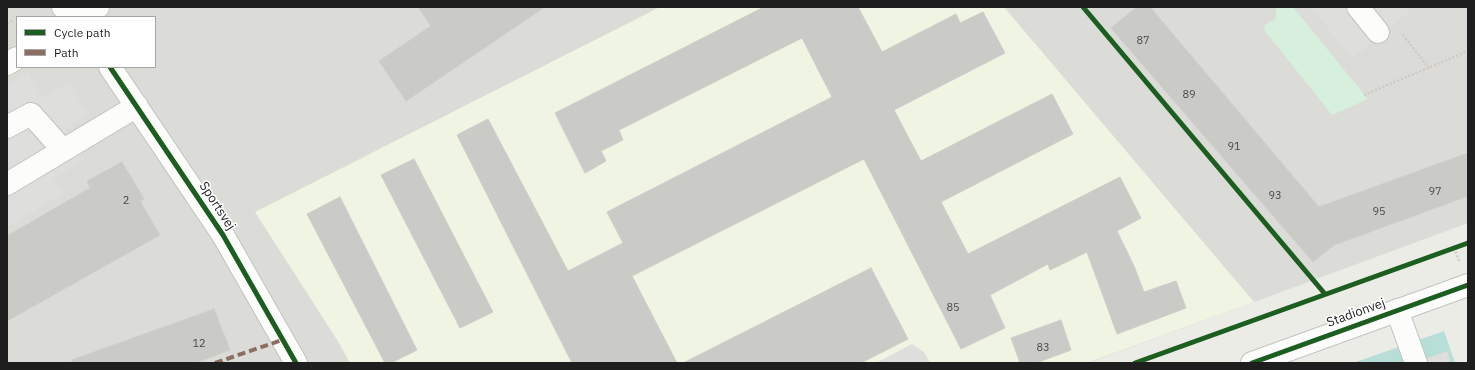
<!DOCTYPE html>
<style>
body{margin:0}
#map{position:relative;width:1475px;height:370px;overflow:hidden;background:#ecece7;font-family:"IBM Plex Sans",sans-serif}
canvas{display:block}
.frame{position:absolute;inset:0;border:8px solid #1e1e1e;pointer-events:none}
.legend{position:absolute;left:16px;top:16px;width:140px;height:52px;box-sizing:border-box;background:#fff;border:1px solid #a5a5a5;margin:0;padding:5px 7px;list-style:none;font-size:12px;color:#1e1e1e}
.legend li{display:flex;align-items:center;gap:8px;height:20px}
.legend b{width:20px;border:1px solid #a5a5a5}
</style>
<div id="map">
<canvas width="1475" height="370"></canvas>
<div class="frame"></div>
<ul class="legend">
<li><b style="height:5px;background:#1b5e20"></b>Cycle path</li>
<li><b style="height:5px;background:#8d6e63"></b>Path</li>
</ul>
</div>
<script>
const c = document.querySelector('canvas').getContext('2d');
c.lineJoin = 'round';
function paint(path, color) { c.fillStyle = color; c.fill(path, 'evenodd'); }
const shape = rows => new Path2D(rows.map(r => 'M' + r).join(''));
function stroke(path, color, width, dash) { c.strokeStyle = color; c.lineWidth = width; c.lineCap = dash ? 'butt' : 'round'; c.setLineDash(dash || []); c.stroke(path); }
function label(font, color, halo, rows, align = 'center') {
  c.font = font + ' "IBM Plex Sans",sans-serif'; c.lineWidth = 3; c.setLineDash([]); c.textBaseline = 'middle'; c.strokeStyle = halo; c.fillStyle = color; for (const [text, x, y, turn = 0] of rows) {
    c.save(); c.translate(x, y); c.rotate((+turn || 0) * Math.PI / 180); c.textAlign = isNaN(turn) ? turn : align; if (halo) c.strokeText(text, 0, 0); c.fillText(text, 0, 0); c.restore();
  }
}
const residential = shape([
 [7,7,1468,7,1468,223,1089,363,7,363],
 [17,17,155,17,155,67,17,67]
]);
const education = shape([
 [660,7,1004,7,1254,302,1087,363,350,363,339,343,255,212]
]);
const park = shape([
 [1276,7,1293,7,1368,99,1332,115,1264,30,1265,25,1276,18]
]);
const pitch = shape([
 [1444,331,1455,363,1353,363]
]);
const parking = shape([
 [1310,7,1409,7,1411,10,1353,58],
 [28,73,42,98,69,82,87,113,67,130,84,159,53,179,63,193,7,227,7,85],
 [912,344,924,352,930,363,876,363],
 [1447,351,1451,363,1413,363]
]);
const building = shape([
 [418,7,545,7,406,101,379,61,431,26,418,7],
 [764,7,858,7,882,52,956,14,960,23,983,12,1005,53,894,110,921,161,1052,94,1073,134,941,202,968,254,1120,177,1141,218,1117,231,1134,266,1144,292,1176,281,1186,308,1117,334,1087,252,1050,270,1048,264,990,295,1005,328,961,349,864,159,632,276,677,363,572,363,457,135,488,119,568,271,623,243,607,212,832,97,802,38,619,130,623,140,601,151,606,161,585,173,555,113,764,7],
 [1137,7,1150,7,1319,207,1468,153,1468,196,1334,245,1313,262,1111,28,1137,7],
 [414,159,493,312,460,328,381,175,414,159],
 [122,162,144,199,140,201,160,235,7,321,7,236,90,188,87,181,122,162],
 [340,197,417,350,391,363,385,363,307,214,340,197],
 [871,268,908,339,861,363,683,363,871,268],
 [214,309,230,350,195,363,72,363,72,360,214,309],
 [1061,320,1071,350,1036,363,1020,363,1011,338,1061,320]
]);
const path = shape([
 [7,24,12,21],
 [1403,35,1429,68],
 [1364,95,1468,51],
 [1454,248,1460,263]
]);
const minor = shape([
 [63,7,74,17],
 [1358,7,1378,32],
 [83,17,98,7],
 [7,64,17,58],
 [110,67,223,235,296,363],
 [7,127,31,114,63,150],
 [7,184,137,106],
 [1397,310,1416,363],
 [1252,363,1468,285]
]);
const quiet = shape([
 [215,363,282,340]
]);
const cycleway = shape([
 [1083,7,1325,294],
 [110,67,223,235,296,363],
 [1135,363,1468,243],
 [1252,363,1468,285]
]);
const numberNames = [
 ["87",1143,41],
 ["89",1189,95],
 ["91",1234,147],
 ["97",1435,192],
 ["93",1275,196],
 ["2",126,201],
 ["95",1379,212],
 ["85",953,308],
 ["12",199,344],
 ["83",1043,348]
];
const streetNames = [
 ["Sportsvej",217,206,57],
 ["Stadionvej",1356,313,-20]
];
paint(residential, '#dbdbd8');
paint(education, '#f0f4e3');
paint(park, '#d7f0dd');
paint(pitch, '#b7dfd8');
paint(parking, '#dededc');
paint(building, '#cacac7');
stroke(building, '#cfcec9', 1);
stroke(minor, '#c2c2bf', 24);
stroke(path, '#d1c9c4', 2.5, [2, 2]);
stroke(minor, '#fcfcfb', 22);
stroke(quiet, '#8d6e63', 4, [8, 4]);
stroke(cycleway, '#1b5e20', 5);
label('11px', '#494948', null, numberNames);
label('13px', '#1e1e1e', '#fff', streetNames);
</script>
